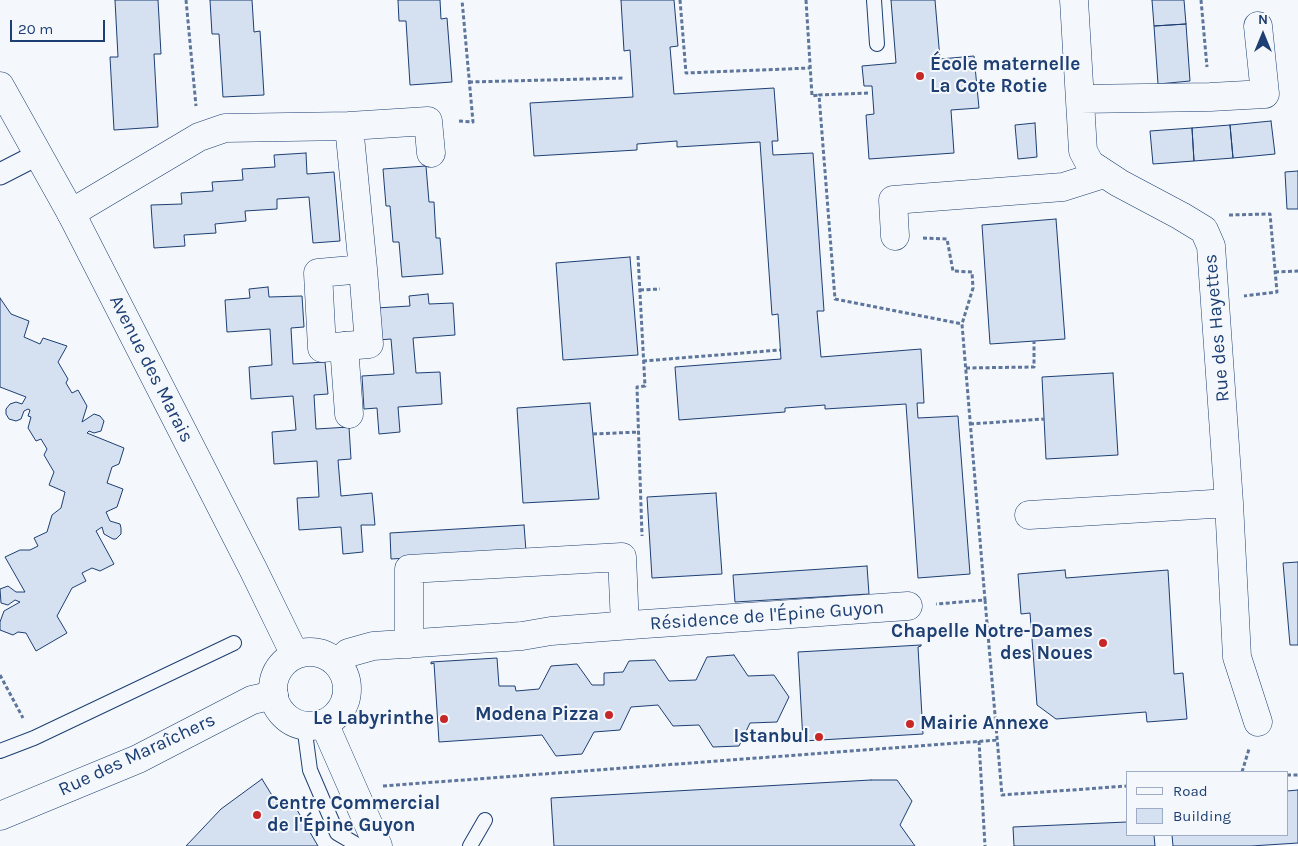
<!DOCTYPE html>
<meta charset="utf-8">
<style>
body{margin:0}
#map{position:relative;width:1298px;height:846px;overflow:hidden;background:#f4f7fb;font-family:Karla,sans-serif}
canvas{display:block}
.legend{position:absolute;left:1126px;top:771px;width:162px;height:65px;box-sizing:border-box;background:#f4f7fb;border:1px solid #9eadc5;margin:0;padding:6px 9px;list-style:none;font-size:15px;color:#1d3f73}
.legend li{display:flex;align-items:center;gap:10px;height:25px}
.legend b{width:25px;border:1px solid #9eadc5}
.north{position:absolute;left:1238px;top:10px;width:50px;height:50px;-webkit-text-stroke:4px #f4f7fb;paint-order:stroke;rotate:0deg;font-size:14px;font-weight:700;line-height:20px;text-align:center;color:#1d3f73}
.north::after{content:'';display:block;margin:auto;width:18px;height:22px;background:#1d3f73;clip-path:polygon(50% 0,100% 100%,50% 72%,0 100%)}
.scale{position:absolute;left:10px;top:20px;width:95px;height:22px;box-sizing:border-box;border:2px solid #1d3f73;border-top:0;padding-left:6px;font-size:15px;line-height:18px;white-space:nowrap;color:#1d3f73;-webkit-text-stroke:4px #f4f7fb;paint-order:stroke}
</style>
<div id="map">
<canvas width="1298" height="846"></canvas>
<ul class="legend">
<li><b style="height:6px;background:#f4f7fb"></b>Road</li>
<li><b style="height:14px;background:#d5e0f0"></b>Building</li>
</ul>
<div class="north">N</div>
<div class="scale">20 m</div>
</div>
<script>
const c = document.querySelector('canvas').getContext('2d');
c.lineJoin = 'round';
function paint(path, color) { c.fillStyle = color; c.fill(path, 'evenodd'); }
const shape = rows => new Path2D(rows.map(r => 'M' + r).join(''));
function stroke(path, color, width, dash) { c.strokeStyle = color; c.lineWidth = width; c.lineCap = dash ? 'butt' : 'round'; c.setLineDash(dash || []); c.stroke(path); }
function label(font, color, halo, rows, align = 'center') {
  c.font = font + ' Karla,sans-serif'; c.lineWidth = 4; c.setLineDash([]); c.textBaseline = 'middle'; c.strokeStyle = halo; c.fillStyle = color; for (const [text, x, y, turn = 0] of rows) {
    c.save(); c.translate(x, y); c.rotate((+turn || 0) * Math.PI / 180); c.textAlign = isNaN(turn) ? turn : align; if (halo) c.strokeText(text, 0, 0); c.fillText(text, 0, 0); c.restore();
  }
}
const building = shape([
 [115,0,158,0,161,54,154,54,158,127,114,130,110,57,118,57,115,0],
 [210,0,252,0,254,32,260,31,264,95,223,97,219,34,212,34,210,0],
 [398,0,440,0,441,19,447,18,452,82,410,85,406,21,399,21,398,0],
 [621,0,674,0,678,46,670,47,674,94,774,88,778,141,772,141,773,155,813,153,824,311,817,311,821,357,921,349,924,403,917,403,918,418,958,416,970,574,918,578,906,404,825,409,825,405,785,408,785,412,679,420,675,367,781,359,778,314,772,315,760,142,677,147,677,141,637,144,637,150,534,156,530,103,633,97,630,50,624,51,621,0],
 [891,0,935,0,940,59,974,56,979,108,951,110,954,153,869,159,866,115,874,114,872,86,864,86,862,66,896,63,891,0],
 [1152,0,1184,0,1186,24,1154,26,1152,0],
 [1186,24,1190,81,1158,84,1154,26,1186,24],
 [1271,121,1275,154,1233,158,1230,125,1271,121],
 [1035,123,1037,157,1018,159,1015,125,1035,123],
 [1230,125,1233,158,1194,161,1192,128,1230,125],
 [1192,128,1194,161,1153,164,1150,131,1192,128],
 [306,153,307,174,334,172,340,241,313,243,309,197,277,199,277,209,245,211,246,221,215,224,216,233,184,235,185,246,154,248,151,205,182,204,181,193,213,191,212,182,243,180,242,169,275,167,274,155,306,153],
 [426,166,429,202,434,202,436,238,440,238,443,274,402,277,399,242,393,242,390,206,386,206,383,169,426,166],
 [1298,171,1298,209,1287,209,1285,172,1298,171],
 [1056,219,1065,339,990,344,982,225,1056,219],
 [630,257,638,355,563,360,556,263,630,257],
 [268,287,269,297,302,296,304,327,291,328,293,364,325,362,328,394,314,395,316,429,349,427,351,459,338,460,341,496,372,493,375,525,361,525,363,552,343,554,341,527,299,530,297,498,319,497,317,461,274,464,272,432,296,430,293,396,251,399,249,367,272,365,270,329,227,332,225,300,250,298,249,289,268,287],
 [428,294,429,304,453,303,455,335,413,338,416,373,440,372,442,404,398,407,400,432,379,434,377,408,364,409,362,376,394,374,391,339,378,340,376,308,410,306,409,296,428,294],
 [0,298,11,314,29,321,24,337,40,344,43,338,67,346,58,362,68,379,66,383,72,393,78,390,87,406,82,422,94,414,100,416,104,421,101,431,94,433,89,431,87,433,124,448,119,464,112,467,107,483,123,489,117,507,106,512,110,521,120,524,121,528,121,534,116,539,113,539,104,534,102,527,96,531,114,564,100,571,92,568,82,573,86,581,72,588,57,616,67,633,36,651,26,633,18,632,13,635,0,630,0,622,4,611,20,602,15,600,8,605,1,603,0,589,8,586,16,592,25,592,5,557,20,550,30,550,38,546,34,538,47,532,52,515,61,508,65,492,49,485,54,472,44,455,47,449,41,439,36,441,28,428,31,417,28,416,30,410,28,409,24,411,21,419,16,421,9,419,6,414,6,409,10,404,16,402,22,404,26,397,0,387,0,298],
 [1113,373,1118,455,1046,459,1042,377,1113,373],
 [590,403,599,499,523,503,517,408,590,403],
 [716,493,722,574,652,578,647,497,716,493],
 [524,525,526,551,391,559,390,533,524,525],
 [1298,562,1298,645,1290,645,1283,563,1298,562],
 [867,566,869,594,735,602,733,575,867,566],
 [1065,570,1066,578,1168,570,1174,674,1183,673,1187,719,1147,722,1146,712,1056,719,1037,705,1030,613,1021,614,1018,574,1065,570],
 [921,645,921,646,918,647,923,734,803,741,798,652,921,645],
 [734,655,748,676,774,675,789,697,777,722,750,723,739,746,713,747,699,725,673,726,658,705,631,707,620,730,594,732,582,754,556,756,542,735,439,742,434,663,431,664,431,662,497,658,499,686,515,686,516,691,539,689,551,666,577,664,592,685,604,685,604,673,623,672,629,661,655,660,669,681,696,680,707,657,734,655],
 [262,779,281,810,293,803,318,846,186,846,221,809,262,779],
 [871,780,897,780,912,801,900,825,915,846,554,846,551,798,871,780],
 [1298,790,1298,843,1251,846,1173,846,1172,835,1287,835,1287,791,1298,790],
 [1127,822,1127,835,1154,835,1155,846,1014,846,1013,827,1127,822]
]);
const path = shape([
 [186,0,196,106],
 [680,0,686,73,810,68],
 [806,0,812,96,819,95],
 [1201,0,1207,67],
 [469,82,624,78],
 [868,93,819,95,835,299,962,324,985,600,936,604],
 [459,121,473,122,462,0],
 [1229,215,1270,214,1277,292,1244,296],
 [923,238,947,239,953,271,972,272,973,288,962,324],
 [638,256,645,386,637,387,642,536],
 [1275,272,1298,271],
 [640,290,660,289],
 [643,361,780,350],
 [966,368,1034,367,1034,341],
 [970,424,1044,419],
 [593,434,639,432],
 [985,600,1002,795,1127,786],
 [0,675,23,718],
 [979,741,985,846],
 [1242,772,1249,749],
 [1287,775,1298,775],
 [383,786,998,740]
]);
const service = shape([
 [874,0,877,44],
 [304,725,310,770,337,833,359,846],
 [0,751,34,738,234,643],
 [470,846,485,820]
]);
const pedestrian = shape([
 [0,174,37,155]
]);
const minor = shape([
 [1074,0,1083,151,1090,164,1119,183,1181,216,1204,230,1211,246,1229,503,1237,657,1258,722],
 [1080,99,1210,97,1265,94,1258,26],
 [349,126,428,121,431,153],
 [71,213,199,137,225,128,349,126,363,269,369,344,322,348,318,273,363,269],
 [895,236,893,200,1063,187,1104,174],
 [344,346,349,414],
 [1029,515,1229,503],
 [409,644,409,569,622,557,625,625],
 [338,663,348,653,373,646,522,636,551,631,645,624,908,606],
 [0,816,138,759,252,700,274,695]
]);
const tertiary = shape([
 [0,86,71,213,253,569,295,655],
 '273 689a37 37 0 1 1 74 0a37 37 0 1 1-74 0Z',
 [324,723,378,846]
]);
const markers = [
 [920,76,5,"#c62828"],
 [1103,643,5,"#c62828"],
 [609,715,5,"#c62828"],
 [444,719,5,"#c62828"],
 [910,724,5,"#c62828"],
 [819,737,5,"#c62828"],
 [257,815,5,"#c62828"]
];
const poiNames = [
 ["École maternelle",930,65,"left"],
 ["La Cote Rotie",930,87,"left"],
 ["Chapelle Notre-Dames",1093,632],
 ["des Noues",1093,654],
 ["Modena Pizza",599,715],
 ["Le Labyrinthe",434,719],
 ["Mairie Annexe",920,724,"left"],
 ["Istanbul",809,737],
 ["Centre Commercial",267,804,"left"],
 ["de l'Épine Guyon",267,826,"left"]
];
const streetNames = [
 ["Rue des Hayettes",1217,328,-95],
 ["Avenue des Marais",151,369,63],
 ["Résidence de l'Épine Guyon",767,616,-4],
 ["Rue des Maraîchers",137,755,-25]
];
paint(building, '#d5e0f0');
stroke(building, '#1d3f73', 1);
stroke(service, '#1d3f73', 16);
stroke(pedestrian, '#1d3f73', 23);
stroke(minor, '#1d3f73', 29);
stroke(tertiary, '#1d3f73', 29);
stroke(path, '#5e769c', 3, [4, 2.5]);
stroke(service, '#f4f7fb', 14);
stroke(pedestrian, '#f4f7fb', 21);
stroke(minor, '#f4f7fb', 28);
stroke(tertiary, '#f4f7fb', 28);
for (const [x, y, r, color] of markers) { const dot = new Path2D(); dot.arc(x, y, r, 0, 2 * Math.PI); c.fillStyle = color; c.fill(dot); stroke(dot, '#f4f7fb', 2); }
label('bold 19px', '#1d3f73', '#f4f7fb', poiNames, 'right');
label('19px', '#1d3f73', '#f4f7fb', streetNames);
</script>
